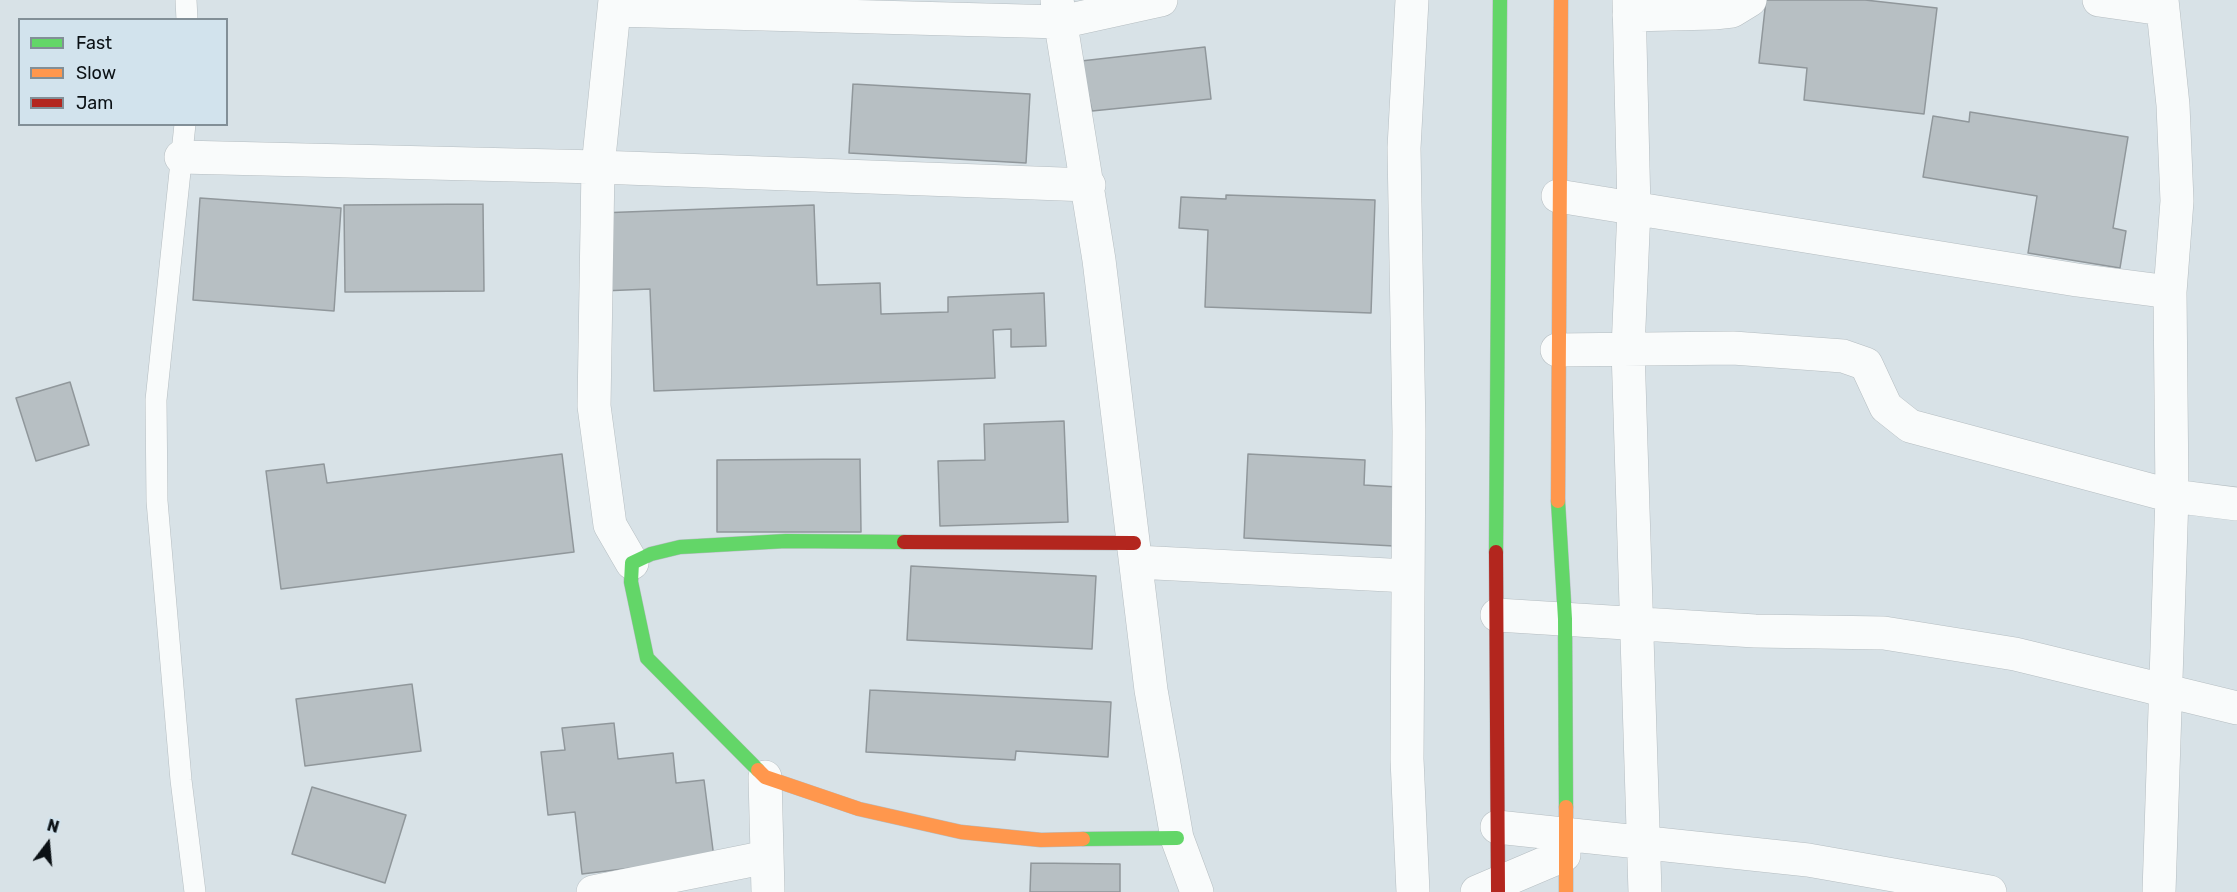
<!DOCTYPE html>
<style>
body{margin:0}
#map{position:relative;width:2237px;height:892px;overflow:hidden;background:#d8e2e7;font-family:Rubik,sans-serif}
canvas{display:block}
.legend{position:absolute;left:18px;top:18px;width:210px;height:108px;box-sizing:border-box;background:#d2e3ed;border:2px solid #828f97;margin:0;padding:8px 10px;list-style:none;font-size:18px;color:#0b1115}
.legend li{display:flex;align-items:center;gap:12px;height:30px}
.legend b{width:30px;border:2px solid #828f97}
.north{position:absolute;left:18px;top:814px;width:60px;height:60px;-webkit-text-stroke:4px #d2e3ed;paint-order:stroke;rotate:16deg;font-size:16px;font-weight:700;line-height:24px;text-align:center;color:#0b1115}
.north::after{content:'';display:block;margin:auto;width:21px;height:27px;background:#0b1115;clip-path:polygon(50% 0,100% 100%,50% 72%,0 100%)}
</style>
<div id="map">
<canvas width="2237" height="892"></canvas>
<ul class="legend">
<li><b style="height:8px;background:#63d668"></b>Fast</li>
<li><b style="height:8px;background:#ff974d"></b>Slow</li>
<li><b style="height:8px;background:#b3261e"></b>Jam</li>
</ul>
<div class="north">N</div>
</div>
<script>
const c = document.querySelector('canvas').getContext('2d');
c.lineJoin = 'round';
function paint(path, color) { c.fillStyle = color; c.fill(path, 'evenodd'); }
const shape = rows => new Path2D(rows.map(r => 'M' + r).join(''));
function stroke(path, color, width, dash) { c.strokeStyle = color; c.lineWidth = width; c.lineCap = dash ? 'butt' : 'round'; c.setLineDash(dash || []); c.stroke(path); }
const building = shape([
 [1766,0,1865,0,1937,8,1924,114,1804,100,1807,68,1759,63,1766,0],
 [1205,47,1211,99,1092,111,1081,61,1205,47],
 [853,84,1030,94,1026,163,849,153,853,84],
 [1970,112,2128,137,2113,228,2126,231,2120,268,2028,253,2037,196,1923,177,1933,116,1969,122,1970,112],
 [1226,195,1375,200,1371,313,1205,307,1208,230,1179,228,1181,197,1226,199,1226,195],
 [200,198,341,208,334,311,193,300,200,198],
 [483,204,484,291,345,292,344,205,483,204],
 [814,205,817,285,880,283,881,314,948,312,948,297,1044,293,1046,346,1011,347,1011,329,993,330,995,378,654,391,650,289,602,291,599,213,814,205],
 [70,382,89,445,36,461,16,398,70,382],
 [1064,421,1068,522,940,526,938,461,985,460,984,424,1064,421],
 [562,454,574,552,281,589,266,471,324,464,327,483,562,454],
 [1248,454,1365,460,1364,485,1397,487,1394,546,1244,538,1248,454],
 [860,459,861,532,717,532,717,460,860,459],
 [911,566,1096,576,1092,649,907,640,911,566],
 [412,684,421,751,305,766,296,699,412,684],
 [870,690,1111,702,1108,757,1016,751,1015,760,866,752,870,690],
 [614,723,618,759,673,753,676,783,704,780,714,858,582,874,575,812,548,815,541,752,565,750,562,728,614,723],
 [312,787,406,815,385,883,292,854,312,787],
 [1031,863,1120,864,1120,892,1030,892,1031,863]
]);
const lane = shape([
 [186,0,187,20],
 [185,124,156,400,157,501,181,780,195,892]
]);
const street = shape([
 [615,0,598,167,594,406,610,525,632,563],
 [1057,0,1099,260,1151,690,1177,838,1197,892],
 [1412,0,1404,148,1409,431,1407,759,1413,892],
 [1629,0,1634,209,1628,349,1645,892],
 [2099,0,2162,9],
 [615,10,1061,22,1161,0],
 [1629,15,1714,13,1732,11,1750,0],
 [181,157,598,167,1089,185],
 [1558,196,2077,280,2170,292,2177,201,2173,105,2162,0],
 [2170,292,2172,496,2237,504],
 [1557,350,1733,348,1843,356,1866,364,1886,407,1910,426,2172,496,2159,892],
 [1136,562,1408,576],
 [1497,615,1755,631,1884,633,2015,654,2237,708],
 [765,777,768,892],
 [1497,827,1808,860,1990,892],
 [593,892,767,857],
 [1477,892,1564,855]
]);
const fast = shape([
 [1558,501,1565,619,1566,807],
 [1496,552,1500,0],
 [758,770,647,658,631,582,632,563,651,554,680,547,786,541,904,542],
 [1083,839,1177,838]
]);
const slow = shape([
 [1558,501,1561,0],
 [758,770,765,777,859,809,961,832,1041,840,1083,839],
 [1566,807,1566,892]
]);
const jam = shape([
 [904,542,1134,543],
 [1496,552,1498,892]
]);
paint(building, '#b7bfc3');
stroke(building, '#90979b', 1.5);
stroke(lane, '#b5bdc1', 22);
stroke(street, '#b5bdc1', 34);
stroke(fast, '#b5bdc1', 15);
stroke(slow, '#b5bdc1', 15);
stroke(jam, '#b5bdc1', 15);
stroke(lane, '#f9fbfb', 21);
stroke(street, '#f9fbfb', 33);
stroke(fast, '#63d668', 14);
stroke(slow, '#ff974d', 14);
stroke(jam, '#b3261e', 14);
</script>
